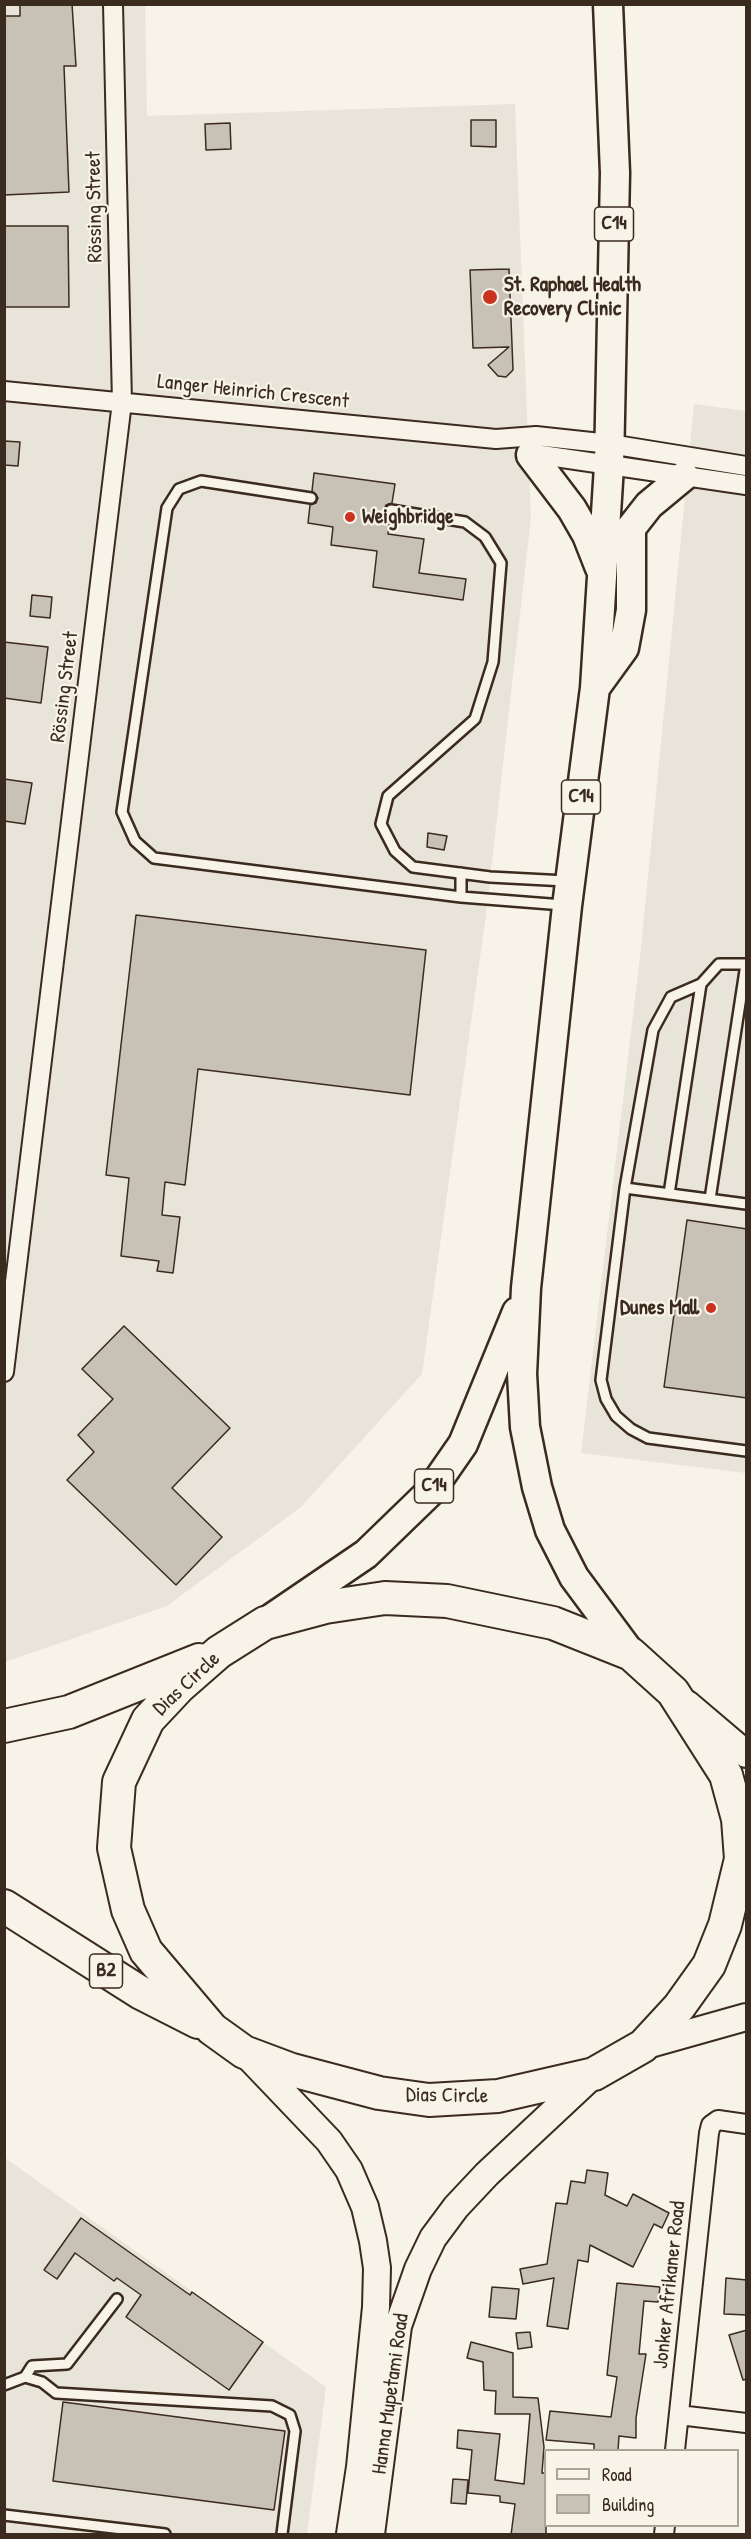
<!DOCTYPE html>
<meta charset="utf-8">
<style>
body{margin:0}
#map{position:relative;width:751px;height:2539px;overflow:hidden;background:#f7f3e8;font-family:"Patrick Hand",sans-serif}
canvas{display:block}
.frame{position:absolute;inset:0;border:6px solid #3b2a1e;pointer-events:none}
.legend{position:absolute;left:544px;top:2449px;width:195px;height:78px;box-sizing:border-box;background:#f7f3e8;border:2px solid #aca397;margin:0;padding:8px 10px;list-style:none;font-size:18px;color:#3b2a1e}
.legend li{display:flex;align-items:center;gap:12px;height:30px}
.legend b{width:30px;border:2px solid #aca397}
</style>
<div id="map">
<canvas width="751" height="2539"></canvas>
<div class="frame"></div>
<ul class="legend">
<li><b style="height:8px;background:#f7f3e8"></b>Road</li>
<li><b style="height:16px;background:#c8c1b6"></b>Building</li>
</ul>
</div>
<script>
const c = document.querySelector('canvas').getContext('2d');
c.lineJoin = 'round';
function paint(path, color) { c.fillStyle = color; c.fill(path, 'evenodd'); }
const shape = rows => new Path2D(rows.map(r => 'M' + r).join(''));
function stroke(path, color, width, dash) { c.strokeStyle = color; c.lineWidth = width; c.lineCap = dash ? 'butt' : 'round'; c.setLineDash(dash || []); c.stroke(path); }
function label(font, color, halo, rows, align = 'center') {
  c.font = font + ' "Patrick Hand",sans-serif'; c.lineWidth = 4.5; c.setLineDash([]); c.textBaseline = 'middle'; c.strokeStyle = halo; c.fillStyle = color; for (const [text, x, y, turn = 0] of rows) {
    c.save(); c.translate(x, y); c.rotate((+turn || 0) * Math.PI / 180); c.textAlign = isNaN(turn) ? turn : align; if (halo) c.strokeText(text, 0, 0); c.fillText(text, 0, 0); c.restore();
  }
}
const built = shape([
 [4,5,145,5,147,116,515,104,531,517,486,915,422,1374,301,1507,167,1606,5,1662],
 [694,404,746,411,746,1473,581,1453,641,948],
 [4,2157,326,2387,307,2534,5,2534]
]);
const building = shape([
 [20,4,72,4,76,66,64,66,69,192,4,195,4,16,20,16,20,4],
 [471,120,496,120,496,147,471,146,471,120],
 [230,123,231,149,206,150,205,124,230,123],
 [4,226,68,226,69,307,4,307,4,226],
 [509,269,513,370,506,377,498,376,488,365,509,347,473,348,470,270,509,269],
 [4,441,20,442,18,466,4,465,4,441],
 [314,473,395,484,392,503,386,505,384,510,386,515,390,517,388,534,424,539,419,573,466,579,463,600,373,587,377,551,331,545,333,527,308,523,310,505,316,503,318,498,312,491,314,473],
 [32,595,52,597,50,618,30,616,32,595],
 [4,642,48,647,41,703,4,698,4,642],
 [4,779,32,783,25,824,4,821,4,779],
 [428,833,447,836,444,850,427,847,428,833],
 [136,915,426,950,410,1095,198,1069,185,1185,165,1182,162,1215,180,1217,173,1273,157,1271,159,1261,121,1256,129,1178,106,1175,136,915],
 [687,1220,747,1229,747,1398,664,1387,687,1220],
 [124,1326,230,1428,172,1488,222,1537,176,1585,67,1480,94,1452,78,1435,113,1399,82,1369,124,1326],
 [587,2170,608,2173,605,2195,627,2206,633,2194,669,2213,662,2228,654,2224,633,2267,590,2245,588,2262,578,2260,568,2329,547,2326,554,2278,523,2284,520,2269,547,2264,556,2203,567,2204,571,2181,585,2183,587,2170],
 [81,2218,190,2295,192,2292,263,2342,229,2390,126,2317,141,2295,117,2278,114,2281,75,2253,57,2279,44,2270,81,2218],
 [726,2278,747,2280,747,2315,724,2314,726,2278],
 [617,2283,660,2287,658,2302,644,2301,639,2354,646,2354,636,2418,636,2438,619,2436,618,2451,594,2451,594,2444,546,2440,550,2411,611,2417,617,2377,607,2375,617,2283],
 [492,2287,519,2289,516,2319,489,2317,492,2287],
 [747,2330,747,2379,743,2380,729,2335,747,2330],
 [530,2332,532,2347,518,2349,516,2333,530,2332],
 [471,2342,513,2353,513,2397,538,2398,544,2447,542,2473,546,2473,546,2535,511,2535,515,2504,500,2502,500,2496,468,2493,472,2450,457,2448,458,2430,500,2434,495,2480,524,2484,530,2414,495,2414,496,2391,484,2390,483,2362,467,2358,471,2342],
 [63,2402,285,2431,274,2510,53,2481,63,2402],
 [453,2479,468,2480,466,2504,451,2503,453,2479]
]);
const lane = shape([
 [311,498,201,481,179,489,167,508,122,812,135,841,154,858,461,897,563,905],
 [391,510,465,522,485,537,501,563,493,662,475,719,388,796,381,824,395,851,413,867,490,877,566,881],
 [461,897,461,873],
 [746,964,719,964,701,984,671,997,653,1030,625,1188,601,1380,606,1399,616,1416,631,1429,648,1438,746,1451],
 [625,1188,746,1204],
 [669,1194,701,984],
 [710,1199,746,964],
 [25,2377,32,2366,67,2364,117,2299],
 [4,2385,25,2377,42,2382,56,2393,272,2406,290,2415,295,2431,282,2534],
 [4,2515,165,2534]
]);
const street = shape([
 [4,391,496,439,536,436,610,444,746,466],
 [528,453,746,485],
 [4,1372,122,402,113,4],
 [679,2415,746,2423],
 [675,2450,709,2133,711,2125,718,2120,746,2124],
 [664,2534,665,2526]
]);
const secondary = shape([
 [687,1704,746,1754],
 [643,2046,746,2017],
 [245,2053,329,2141,349,2170,365,2207,373,2241,377,2268,376,2307,360,2467,350,2534],
 [371,2534,398,2326,418,2269,433,2238,456,2207,487,2174,594,2074]
]);
const primary = shape([
 [608,4,615,173,609,466,595,688,567,906,526,1288,522,1374,525,1427,537,1487,550,1530,574,1577,631,1654],
 [531,455,572,509,587,535,600,568],
 [595,688,624,648,631,610,631,528,649,505,684,476],
 [272,1618,366,1554,429,1493,463,1444,517,1312]
]);
const highway = shape([
 [385,1598,447,1601,553,1623,631,1654,673,1692,726,1775,738,1819,741,1859,725,1925,709,1965,679,2007,643,2046,594,2074,498,2096,429,2100,379,2093,292,2070,244,2052,212,2029,146,1951,128,1910,114,1848,119,1782,148,1720,179,1687,219,1652,265,1623,325,1607,385,1598],
 [4,1726,69,1712,199,1660],
 [4,1906,141,1993,198,2022]
]);
const markers = [
 [490,297,8,"#c8321e"],
 [350,517,6,"#c8321e"],
 [711,1308,6,"#c8321e"]
];
const shields = [
 [614,224,39],
 [581,797,39],
 [434,1486,39],
 [106,1971,33]
];
const shieldNames = [
 ["C14",614,224],
 ["C14",581,797],
 ["C14",434,1486],
 ["B2",106,1971]
];
const streetNames = [
 ["Rössing Street",95,207,-91],
 ["Langer Heinrich Crescent",253,392,6],
 ["Rössing Street",65,687,-83],
 ["Dias Circle",187,1684,-43],
 ["Dias Circle",447,2096,1],
 ["Jonker Afrikaner Road",670,2285,-84],
 ["Hanna Mupetami Road",391,2394,-82]
];
const poiNames = [
 ["St. Raphael Health",504,285],
 ["Recovery Clinic",504,309],
 ["Weighbridge",362,517],
 ["Dunes Mall",699,1308,"right"]
];
paint(built, '#e9e4d9');
paint(building, '#c8c1b6');
stroke(building, '#3b2a1e', 1.5);
stroke(lane, '#3b2a1e', 14);
stroke(street, '#3b2a1e', 22);
stroke(secondary, '#3b2a1e', 30);
stroke(primary, '#3b2a1e', 33);
stroke(highway, '#3b2a1e', 36);
stroke(lane, '#f7f3e8', 9);
stroke(street, '#f7f3e8', 18);
stroke(secondary, '#f7f3e8', 26);
stroke(primary, '#f7f3e8', 28);
stroke(highway, '#f7f3e8', 32);
for (const [x, y, r, color] of markers) { const dot = new Path2D(); dot.arc(x, y, r, 0, 2 * Math.PI); c.fillStyle = color; c.fill(dot); stroke(dot, '#f7f3e8', 2); }
for (const [x, y, w] of shields) { const box = new Path2D(); box.roundRect(x - w / 2, y - 17, w, 34, 4.5); c.fillStyle = '#f7f3e8'; c.fill(box); stroke(box, '#3b2a1e', 1.5); }
label('bold 20px', '#3b2a1e', null, shieldNames);
label('21px', '#3b2a1e', '#f7f3e8', streetNames);
label('bold 21px', '#3b2a1e', '#f7f3e8', poiNames, 'left');
</script>
